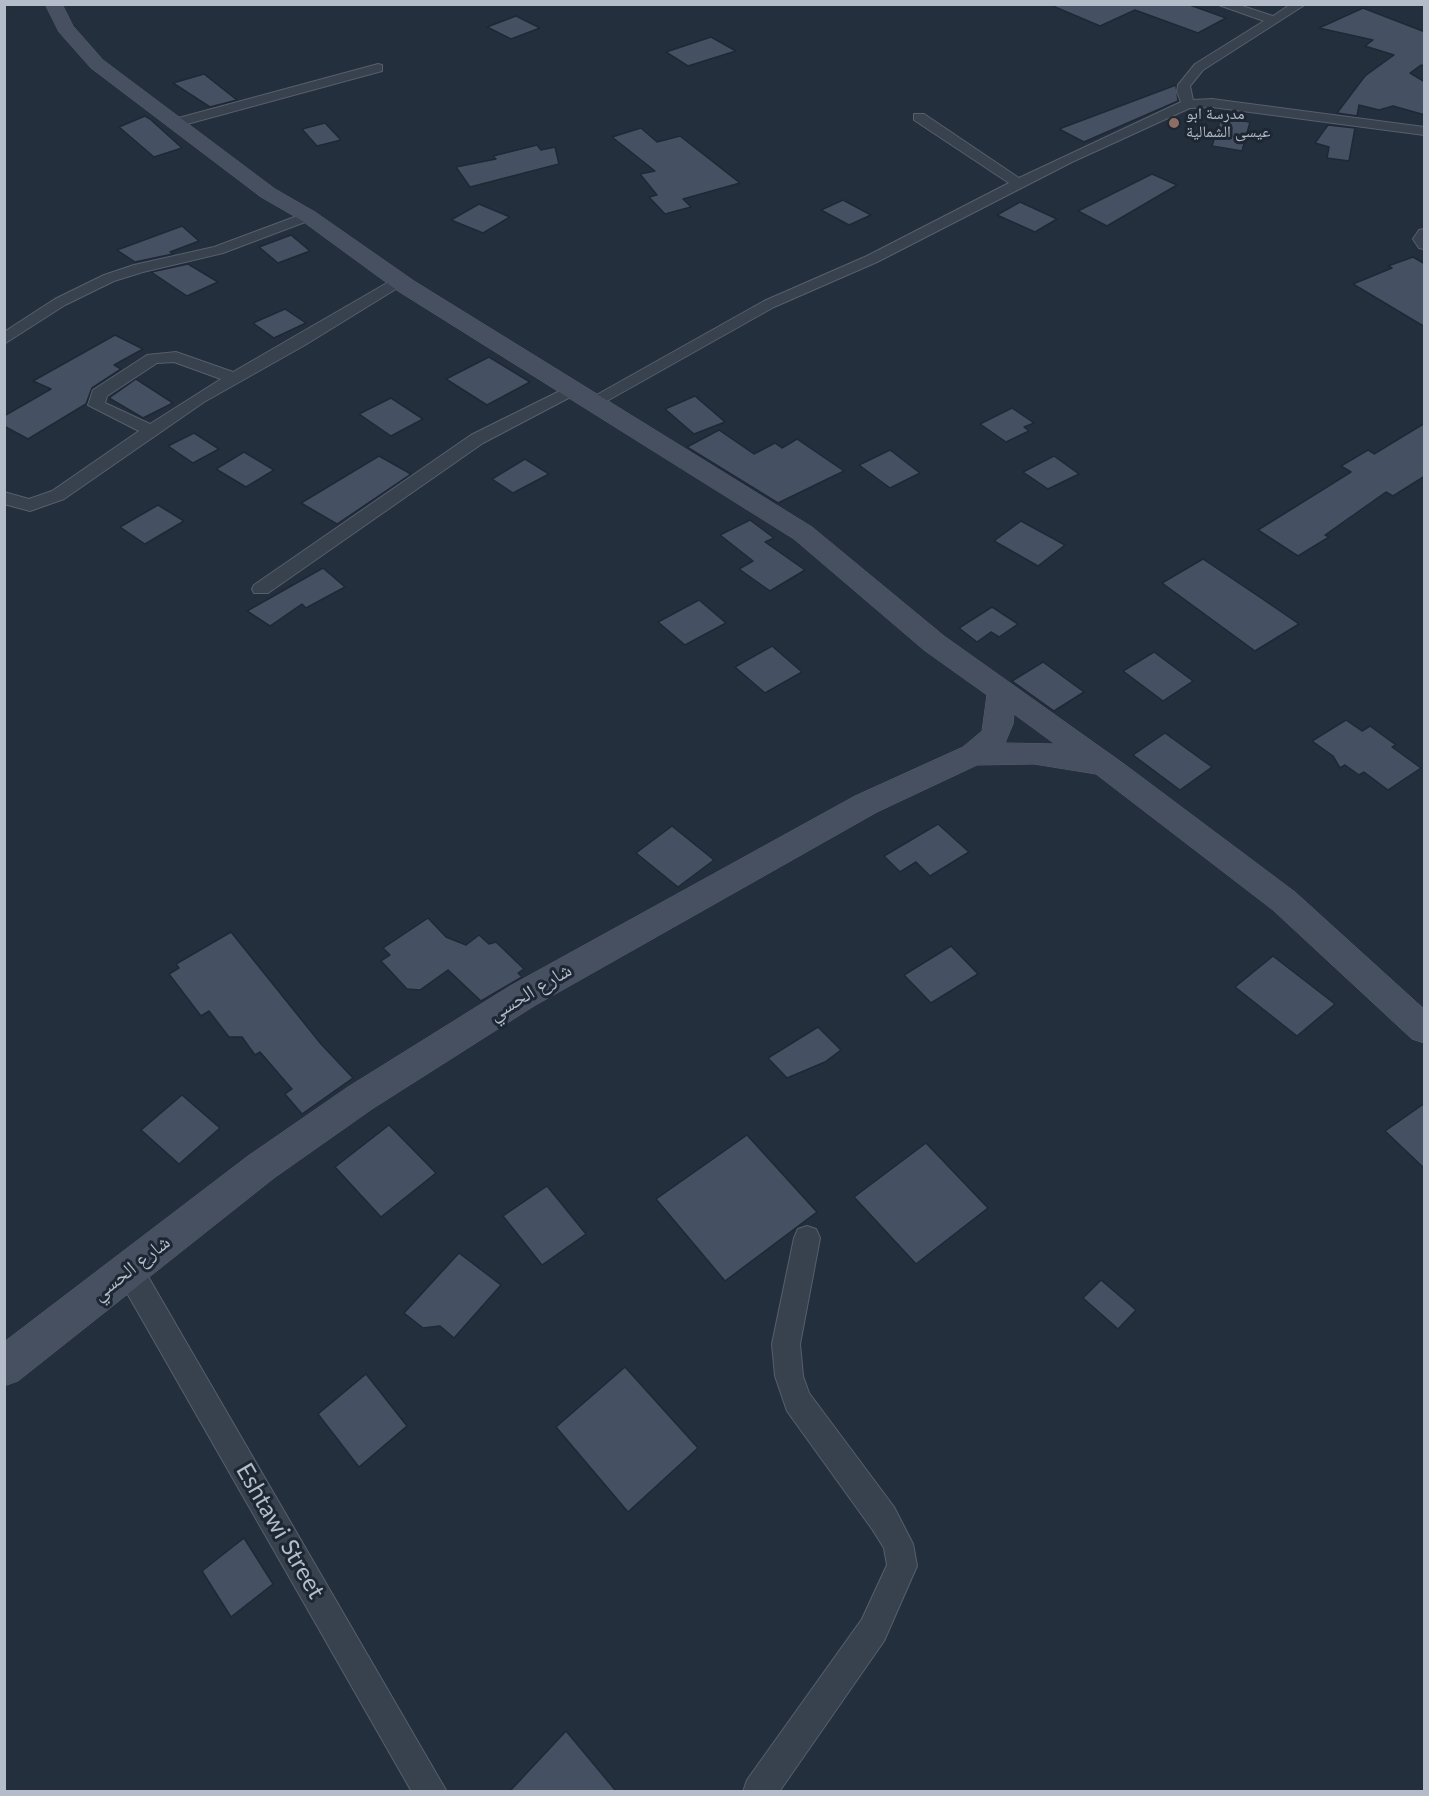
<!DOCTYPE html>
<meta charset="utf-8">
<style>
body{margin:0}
#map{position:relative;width:1429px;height:1796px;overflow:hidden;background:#242f3e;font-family:Lato,sans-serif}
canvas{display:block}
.frame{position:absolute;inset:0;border:6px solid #b4bcc9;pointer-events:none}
</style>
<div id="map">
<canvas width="1429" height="1796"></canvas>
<div class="frame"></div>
</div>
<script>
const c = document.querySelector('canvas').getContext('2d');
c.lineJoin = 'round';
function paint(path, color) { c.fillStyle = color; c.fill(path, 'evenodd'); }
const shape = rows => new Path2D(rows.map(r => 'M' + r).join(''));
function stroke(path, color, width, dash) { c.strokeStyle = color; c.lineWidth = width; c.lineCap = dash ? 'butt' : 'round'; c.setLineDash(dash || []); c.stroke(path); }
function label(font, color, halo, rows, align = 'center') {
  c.font = font + ' Lato,"Noto Naskh Arabic",sans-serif'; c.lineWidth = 6; c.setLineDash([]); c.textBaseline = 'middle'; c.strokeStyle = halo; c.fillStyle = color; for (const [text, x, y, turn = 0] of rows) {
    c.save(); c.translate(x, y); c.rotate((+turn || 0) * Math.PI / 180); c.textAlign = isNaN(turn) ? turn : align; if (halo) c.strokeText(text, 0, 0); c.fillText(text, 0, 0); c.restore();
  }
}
const building = shape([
 [1048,4,1187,4,1226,18,1198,33,1135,10,1100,26,1048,4],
 [1363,8,1425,32,1425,66,1421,65,1410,73,1425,82,1425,115,1393,106,1379,110,1359,105,1357,116,1337,113,1365,76,1394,55,1365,46,1373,40,1319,28,1363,8],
 [516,16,540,28,511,39,487,27,516,16],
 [711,37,736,51,688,66,666,52,711,37],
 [204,74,237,100,210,107,173,83,204,74],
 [1176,85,1178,101,1084,142,1059,129,1176,85],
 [145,116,150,119,182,148,154,157,119,127,145,116],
 [1221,118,1250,122,1242,151,1212,146,1221,118],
 [325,123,341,140,317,146,302,129,325,123],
 [1328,125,1355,128,1349,161,1327,158,1329,147,1315,143,1328,125],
 [641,128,657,142,680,136,740,183,683,199,691,207,665,214,649,197,657,195,640,174,655,171,612,137,641,128],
 [537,145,541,150,555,147,559,164,470,187,456,167,496,159,493,156,537,145],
 [1152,174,1177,185,1107,226,1078,211,1152,174],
 [843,200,871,215,849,225,821,210,843,200],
 [1020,202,1057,219,1035,232,997,215,1020,202],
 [479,204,510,217,483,233,451,220,479,204],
 [182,226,199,241,170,252,173,254,135,262,117,250,182,226],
 [291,235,310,251,278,263,259,247,291,235],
 [1413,257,1425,264,1425,327,1353,284,1392,268,1388,266,1413,257],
 [188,264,218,282,187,296,151,272,188,264],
 [285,309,306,323,274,338,253,323,285,309],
 [115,335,143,349,114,365,121,369,92,388,86,404,28,439,4,426,4,416,51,389,33,381,115,335],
 [489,357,530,382,487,405,446,379,489,357],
 [136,379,173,403,143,418,109,398,136,379],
 [695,396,725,422,694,434,665,409,695,396],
 [391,398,423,419,391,436,359,414,391,398],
 [1012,408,1034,423,1024,427,1029,431,1006,442,980,424,1012,408],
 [1425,423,1425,476,1393,496,1386,492,1325,535,1329,537,1298,556,1258,530,1351,472,1341,466,1368,450,1374,454,1425,423],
 [719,430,754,454,775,443,782,448,797,439,844,471,778,503,687,447,719,430],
 [194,433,219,449,193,463,168,446,194,433],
 [890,450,920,473,890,488,859,465,890,450],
 [244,452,274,470,246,487,216,469,244,452],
 [379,456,411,474,337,524,301,503,379,456],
 [1054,456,1079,474,1048,489,1023,472,1054,456],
 [525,459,549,474,513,493,492,479,525,459],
 [158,505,184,521,145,544,120,527,158,505],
 [750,520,774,538,765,542,805,570,770,591,739,569,753,561,720,535,750,520],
 [1021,521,1065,545,1038,566,994,541,1021,521],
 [1203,559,1264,600,1299,624,1255,651,1162,583,1203,559],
 [323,568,345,587,306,608,302,604,270,626,247,611,323,568],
 [699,600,726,623,685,645,658,622,699,600],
 [992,607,1018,624,999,637,991,632,977,642,959,628,992,607],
 [772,646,802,672,765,693,735,667,772,646],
 [1154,652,1193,681,1163,701,1123,671,1154,652],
 [1043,662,1084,692,1054,711,1012,681,1043,662],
 [1346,720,1362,731,1370,726,1396,745,1392,747,1421,768,1388,790,1364,772,1359,775,1345,765,1340,768,1333,756,1312,741,1346,720],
 [1165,733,1212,767,1180,790,1133,755,1165,733],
 [938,824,969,852,930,876,916,862,900,872,884,856,938,824],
 [672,826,714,860,678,887,636,853,672,826],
 [428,918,446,937,466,945,479,935,489,944,496,942,524,969,518,973,522,977,481,1001,448,970,420,990,407,989,381,961,390,955,383,948,428,918],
 [231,932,321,1044,353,1078,302,1114,285,1094,292,1089,260,1052,255,1055,242,1037,229,1037,209,1011,201,1016,169,974,179,968,176,964,231,932],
 [951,946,978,974,931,1003,904,975,951,946],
 [1273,956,1335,1004,1297,1036,1235,987,1273,956],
 [818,1027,841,1050,825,1062,787,1078,768,1058,818,1027],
 [182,1095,220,1128,179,1164,141,1130,182,1095],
 [1425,1103,1425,1169,1385,1131,1425,1103],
 [389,1125,436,1173,381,1217,335,1167,389,1125],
 [747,1135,817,1212,725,1281,656,1199,747,1135],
 [926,1143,988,1208,916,1264,854,1197,926,1143],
 [547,1186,586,1234,542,1265,503,1216,547,1186],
 [459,1253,501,1285,454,1338,440,1326,423,1328,404,1313,459,1253],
 [1101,1280,1136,1310,1118,1329,1083,1298,1101,1280],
 [625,1367,698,1448,628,1512,556,1427,625,1367],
 [366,1374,407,1426,359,1467,318,1414,366,1374],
 [244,1538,273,1584,231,1617,202,1571,244,1538],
 [566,1731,616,1791,510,1791,566,1731]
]);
const street = shape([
 [1216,4,1236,4,1273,16,1291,4,1306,4,1203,70,1190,86,1193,100,1212,99,1424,127,1424,135,1212,107,1190,108,1072,162,877,262,774,307,598,406,592,407,584,402,764,301,867,256,1009,183,914,120,914,114,924,114,1019,178,1181,102,1177,92,1178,85,1195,64,1264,21,1216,4],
 [378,64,382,65,382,71,176,127,169,123,171,120,378,64],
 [308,212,315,216,313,219,223,253,143,272,114,281,65,305,4,344,4,332,55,299,104,275,134,265,214,247,308,212],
 [1424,229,1424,249,1419,248,1413,239,1419,230,1424,229],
 [399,276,404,278,407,281,404,284,305,345,204,402,64,499,30,511,4,504,4,492,29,499,52,491,139,431,88,405,93,390,147,355,176,352,233,372,399,276],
 [174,362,221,379,150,424,105,403,107,396,157,363,174,362],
 [572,385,578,387,580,390,578,393,483,443,268,593,254,593,252,589,254,585,471,435,572,385],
 [807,1226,816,1229,820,1238,800,1344,803,1376,809,1393,894,1507,913,1544,917,1566,884,1641,779,1792,743,1792,747,1780,862,1619,887,1565,884,1548,872,1529,787,1411,775,1376,772,1344,794,1238,798,1229,807,1226],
 [129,1257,139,1261,447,1792,412,1792,119,1279,116,1270,119,1261,129,1257]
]);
const secondary = shape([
 [45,4,62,4,73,26,103,60,275,189,315,212,414,281,812,527,944,636,1124,764,1295,892,1424,1009,1424,1043,1412,1039,1273,910,1096,774,1034,764,977,765,877,812,534,1006,372,1109,274,1178,18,1381,4,1386,4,1342,248,1156,348,1087,510,986,855,796,963,747,982,731,987,695,924,650,794,539,398,291,301,220,261,197,91,68,59,32,45,4],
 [1014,714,1055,744,1005,743,1013,724,1014,714]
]);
const markers = [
 [1174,123,6,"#8d6e63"]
];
const farPoinames = [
 ["مدرسة ابو",1186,114],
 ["عيسى الشمالية",1186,132]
];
const streetNames = [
 ["شارع الحسي",530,992,-31],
 ["شارع الحسي",131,1268,-38]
];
const nearStreetnames = [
 ["Eshtawi Street",280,1531,60]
];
paint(building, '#455162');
stroke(building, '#1f2835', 1.5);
stroke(street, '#565f6c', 2);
stroke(secondary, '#565f6c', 1);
paint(street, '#38414e');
paint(secondary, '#465061');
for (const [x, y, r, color] of markers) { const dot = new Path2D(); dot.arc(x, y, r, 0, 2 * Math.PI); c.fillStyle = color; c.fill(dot); stroke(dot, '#1d2633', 2); }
label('16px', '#b4bcc9', '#1d2633', farPoinames, 'left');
label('20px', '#b4bcc9', '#1d2633', streetNames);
label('24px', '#b4bcc9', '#1d2633', nearStreetnames);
</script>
